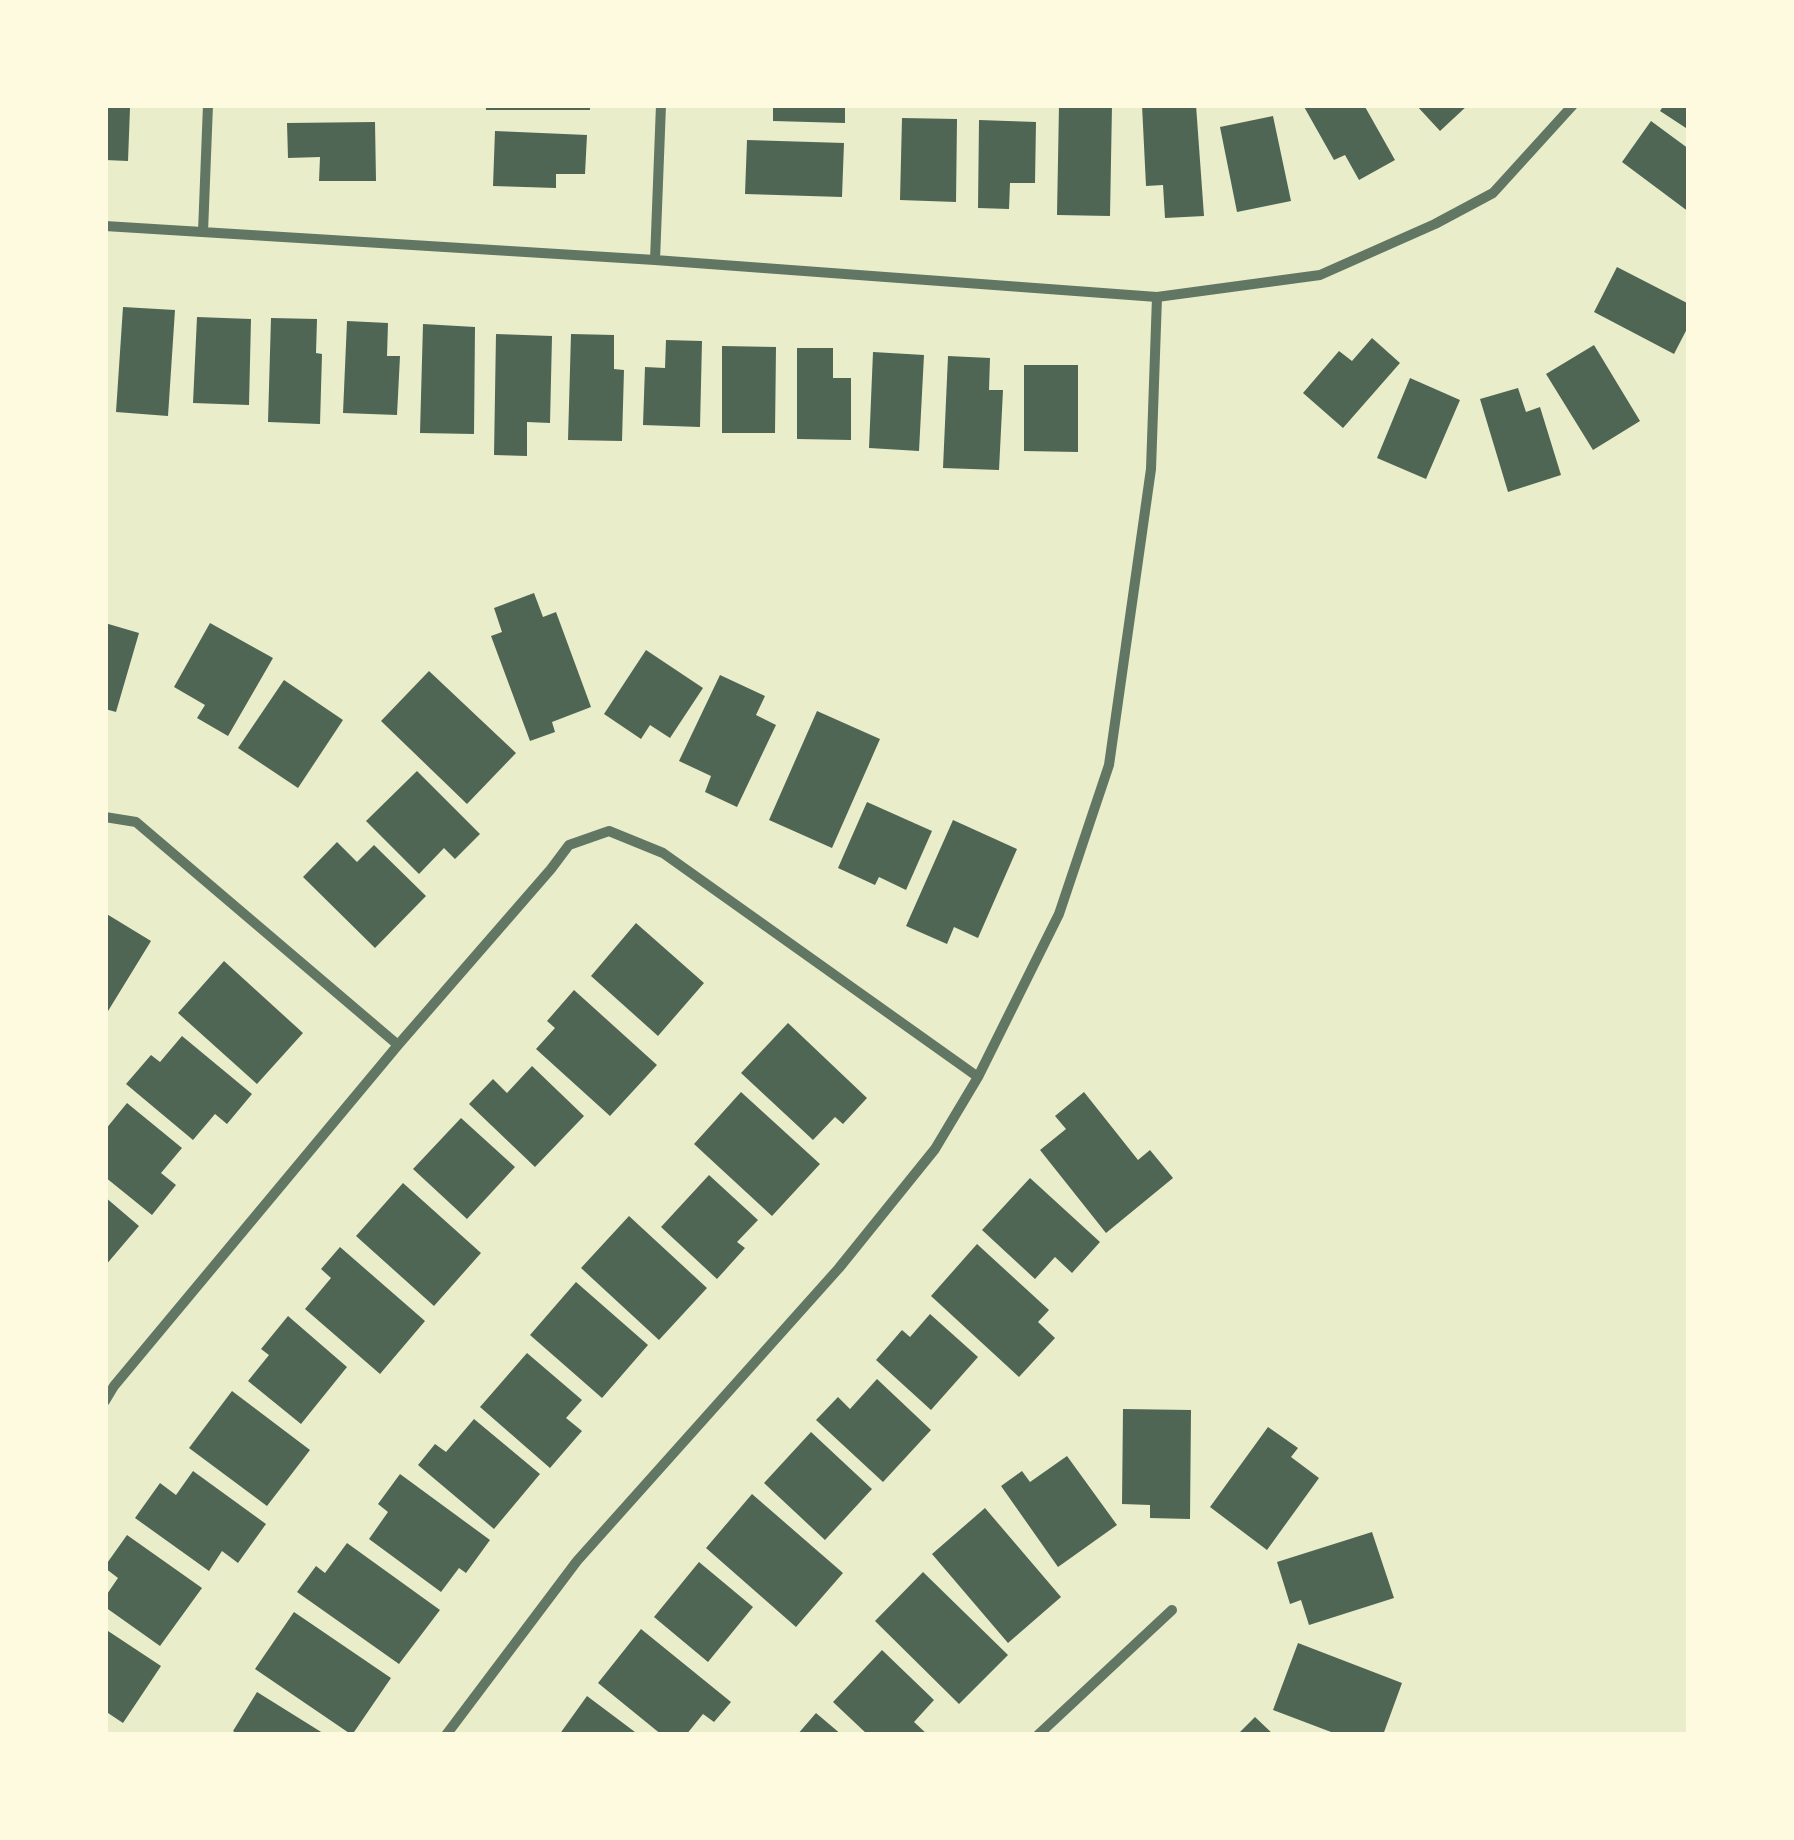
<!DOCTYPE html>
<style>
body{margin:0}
#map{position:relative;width:1794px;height:1840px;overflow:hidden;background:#e9edc9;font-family:"PT Sans Narrow",sans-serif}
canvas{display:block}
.frame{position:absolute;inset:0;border:108px solid #fefae0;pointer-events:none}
</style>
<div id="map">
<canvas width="1794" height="1840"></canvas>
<div class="frame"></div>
</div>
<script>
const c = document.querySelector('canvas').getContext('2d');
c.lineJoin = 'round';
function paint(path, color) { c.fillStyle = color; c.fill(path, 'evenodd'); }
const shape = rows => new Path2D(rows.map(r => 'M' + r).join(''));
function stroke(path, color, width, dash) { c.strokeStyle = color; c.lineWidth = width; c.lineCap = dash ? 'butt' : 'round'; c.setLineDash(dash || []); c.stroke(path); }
const building = shape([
 [486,105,590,105,590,110,486,110],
 [773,105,845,105,845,123,773,121],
 [1059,105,1112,105,1110,216,1057,215],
 [1142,105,1196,105,1204,216,1165,218,1163,185,1146,186],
 [1303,105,1364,105,1395,160,1359,180,1345,155,1334,160],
 [1416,105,1468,105,1440,131],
 [1664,105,1689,105,1689,130,1660,111],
 [105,106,130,108,128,161,105,160],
 [1273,116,1291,201,1237,212,1220,127],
 [902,118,957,119,956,202,900,200],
 [979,120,1036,122,1035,183,1010,183,1009,209,978,208],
 [1651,121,1689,149,1689,212,1622,162],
 [375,122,376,181,319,181,320,157,288,158,287,123],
 [495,131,587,135,585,174,556,174,556,188,493,186],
 [747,140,844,143,842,197,745,194],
 [1617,267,1689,304,1689,325,1674,354,1594,312],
 [123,307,175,310,168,416,116,412],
 [197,317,251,319,249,405,193,403],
 [271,318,317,319,316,353,322,354,320,424,268,422],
 [347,321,388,323,387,356,400,356,397,415,343,413],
 [423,324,475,327,474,434,420,433],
 [496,334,552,336,550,423,527,422,527,456,494,455],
 [571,334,614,335,614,369,624,370,622,441,568,440],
 [1372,338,1400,363,1343,428,1303,393,1339,351,1352,361],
 [666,340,702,341,700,427,643,425,645,367,665,368],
 [1594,345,1640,421,1593,450,1546,374],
 [722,346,776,347,775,433,722,433],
 [797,348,833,348,833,378,851,378,851,440,797,439],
 [873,352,924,355,919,451,869,448],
 [948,356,990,358,989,390,1003,390,999,470,943,468],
 [1024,365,1078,365,1078,452,1024,451],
 [1410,378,1460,400,1426,479,1377,458],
 [1518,388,1526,412,1540,407,1561,475,1508,492,1480,399],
 [534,593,543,617,556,612,591,707,552,722,555,732,530,741,491,636,502,632,494,608],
 [105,623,139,633,116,712,105,709],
 [210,623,273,658,228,736,197,718,205,705,174,687],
 [646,650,703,688,670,738,650,725,641,739,604,714],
 [429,671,516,753,467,804,381,721],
 [720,675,765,696,756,715,776,725,737,807,705,792,711,776,679,761],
 [284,680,343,720,298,788,238,748],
 [817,711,880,739,832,848,769,820],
 [417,771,480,834,455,859,444,848,419,874,366,821],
 [867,802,932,831,906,890,879,877,875,885,838,868],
 [953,820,1017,849,978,938,954,927,947,944,906,926],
 [337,842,357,862,374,845,426,896,375,948,303,877],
 [105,913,151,941,105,1016],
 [636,923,704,983,658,1036,591,976],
 [224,961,303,1033,257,1084,178,1013],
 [574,990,657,1065,610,1116,536,1049,555,1028,547,1021],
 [788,1023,867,1098,843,1124,835,1117,813,1140,741,1073],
 [182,1036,252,1094,227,1124,215,1114,193,1140,126,1084,151,1055,160,1062],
 [532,1066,584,1116,535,1167,469,1104,493,1079,507,1093],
 [741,1092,820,1164,772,1216,694,1144],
 [1084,1092,1138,1160,1150,1150,1173,1178,1106,1233,1040,1150,1066,1129,1055,1116],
 [127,1103,182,1148,161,1173,176,1185,152,1215,105,1177,105,1130],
 [461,1118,515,1167,467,1219,413,1169],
 [709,1175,758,1220,737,1242,745,1248,717,1279,661,1227],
 [1030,1178,1100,1242,1072,1273,1055,1257,1035,1279,982,1230],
 [403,1183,481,1253,434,1306,356,1236],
 [105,1197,139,1226,105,1266],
 [629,1216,707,1288,659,1340,581,1268],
 [977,1244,1049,1310,1038,1322,1055,1338,1019,1377,931,1296],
 [340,1247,425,1321,380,1374,305,1309,331,1278,321,1269],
 [576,1282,648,1345,602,1398,530,1335],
 [930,1314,978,1357,931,1410,876,1360,902,1330,910,1337],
 [288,1316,347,1367,301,1424,248,1381,269,1355,261,1349],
 [527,1353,582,1400,566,1418,582,1431,550,1468,480,1407],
 [877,1379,931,1430,883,1482,816,1420,838,1397,850,1409],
 [232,1391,310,1450,267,1506,189,1448],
 [1123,1409,1191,1410,1190,1519,1150,1518,1150,1505,1122,1504],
 [474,1419,540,1474,494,1529,418,1465,435,1444,446,1452],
 [1268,1427,1298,1448,1291,1457,1319,1478,1267,1550,1210,1507],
 [811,1432,872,1489,825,1540,764,1483],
 [1067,1456,1117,1525,1058,1567,1001,1486,1022,1471,1030,1482],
 [193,1471,266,1524,238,1563,222,1551,209,1571,135,1518,160,1483,176,1495],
 [400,1474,490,1540,466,1573,459,1568,441,1592,369,1539,388,1512,378,1504],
 [752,1494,843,1573,796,1627,706,1548],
 [985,1508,1061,1597,1008,1643,932,1554],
 [1372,1532,1394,1598,1309,1625,1301,1600,1290,1604,1277,1562],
 [127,1535,202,1588,160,1646,105,1607,105,1597,118,1578,105,1568,105,1566],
 [347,1543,440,1610,399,1664,297,1592,316,1566,325,1573],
 [699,1562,753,1607,708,1662,654,1617],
 [923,1572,1008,1655,959,1704,875,1621],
 [294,1612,391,1678,352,1735,255,1669],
 [105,1629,161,1666,123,1723,105,1711],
 [641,1629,731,1702,714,1722,703,1714,686,1735,662,1735,598,1683],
 [1298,1643,1402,1683,1383,1735,1339,1735,1273,1710],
 [882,1650,934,1700,914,1722,928,1735,868,1735,833,1702],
 [257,1692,326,1735,239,1735,233,1731],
 [587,1696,639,1735,559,1735],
 [816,1713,842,1735,797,1735],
 [1255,1717,1274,1735,1237,1735]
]);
const minor = shape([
 [105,226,655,260,1157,297,1320,275,1435,224,1493,193,1573,105],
 [203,232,208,105],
 [655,260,661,105],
 [105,817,136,822,398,1045],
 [105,1401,114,1386,398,1045,551,869,569,845,609,831,663,853,978,1077],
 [446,1735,577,1561,839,1268,935,1149,978,1077,1059,914,1109,765,1151,469,1157,297],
 [1038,1735,1172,1610]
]);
paint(building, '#4f6655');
stroke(minor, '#617663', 10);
</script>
